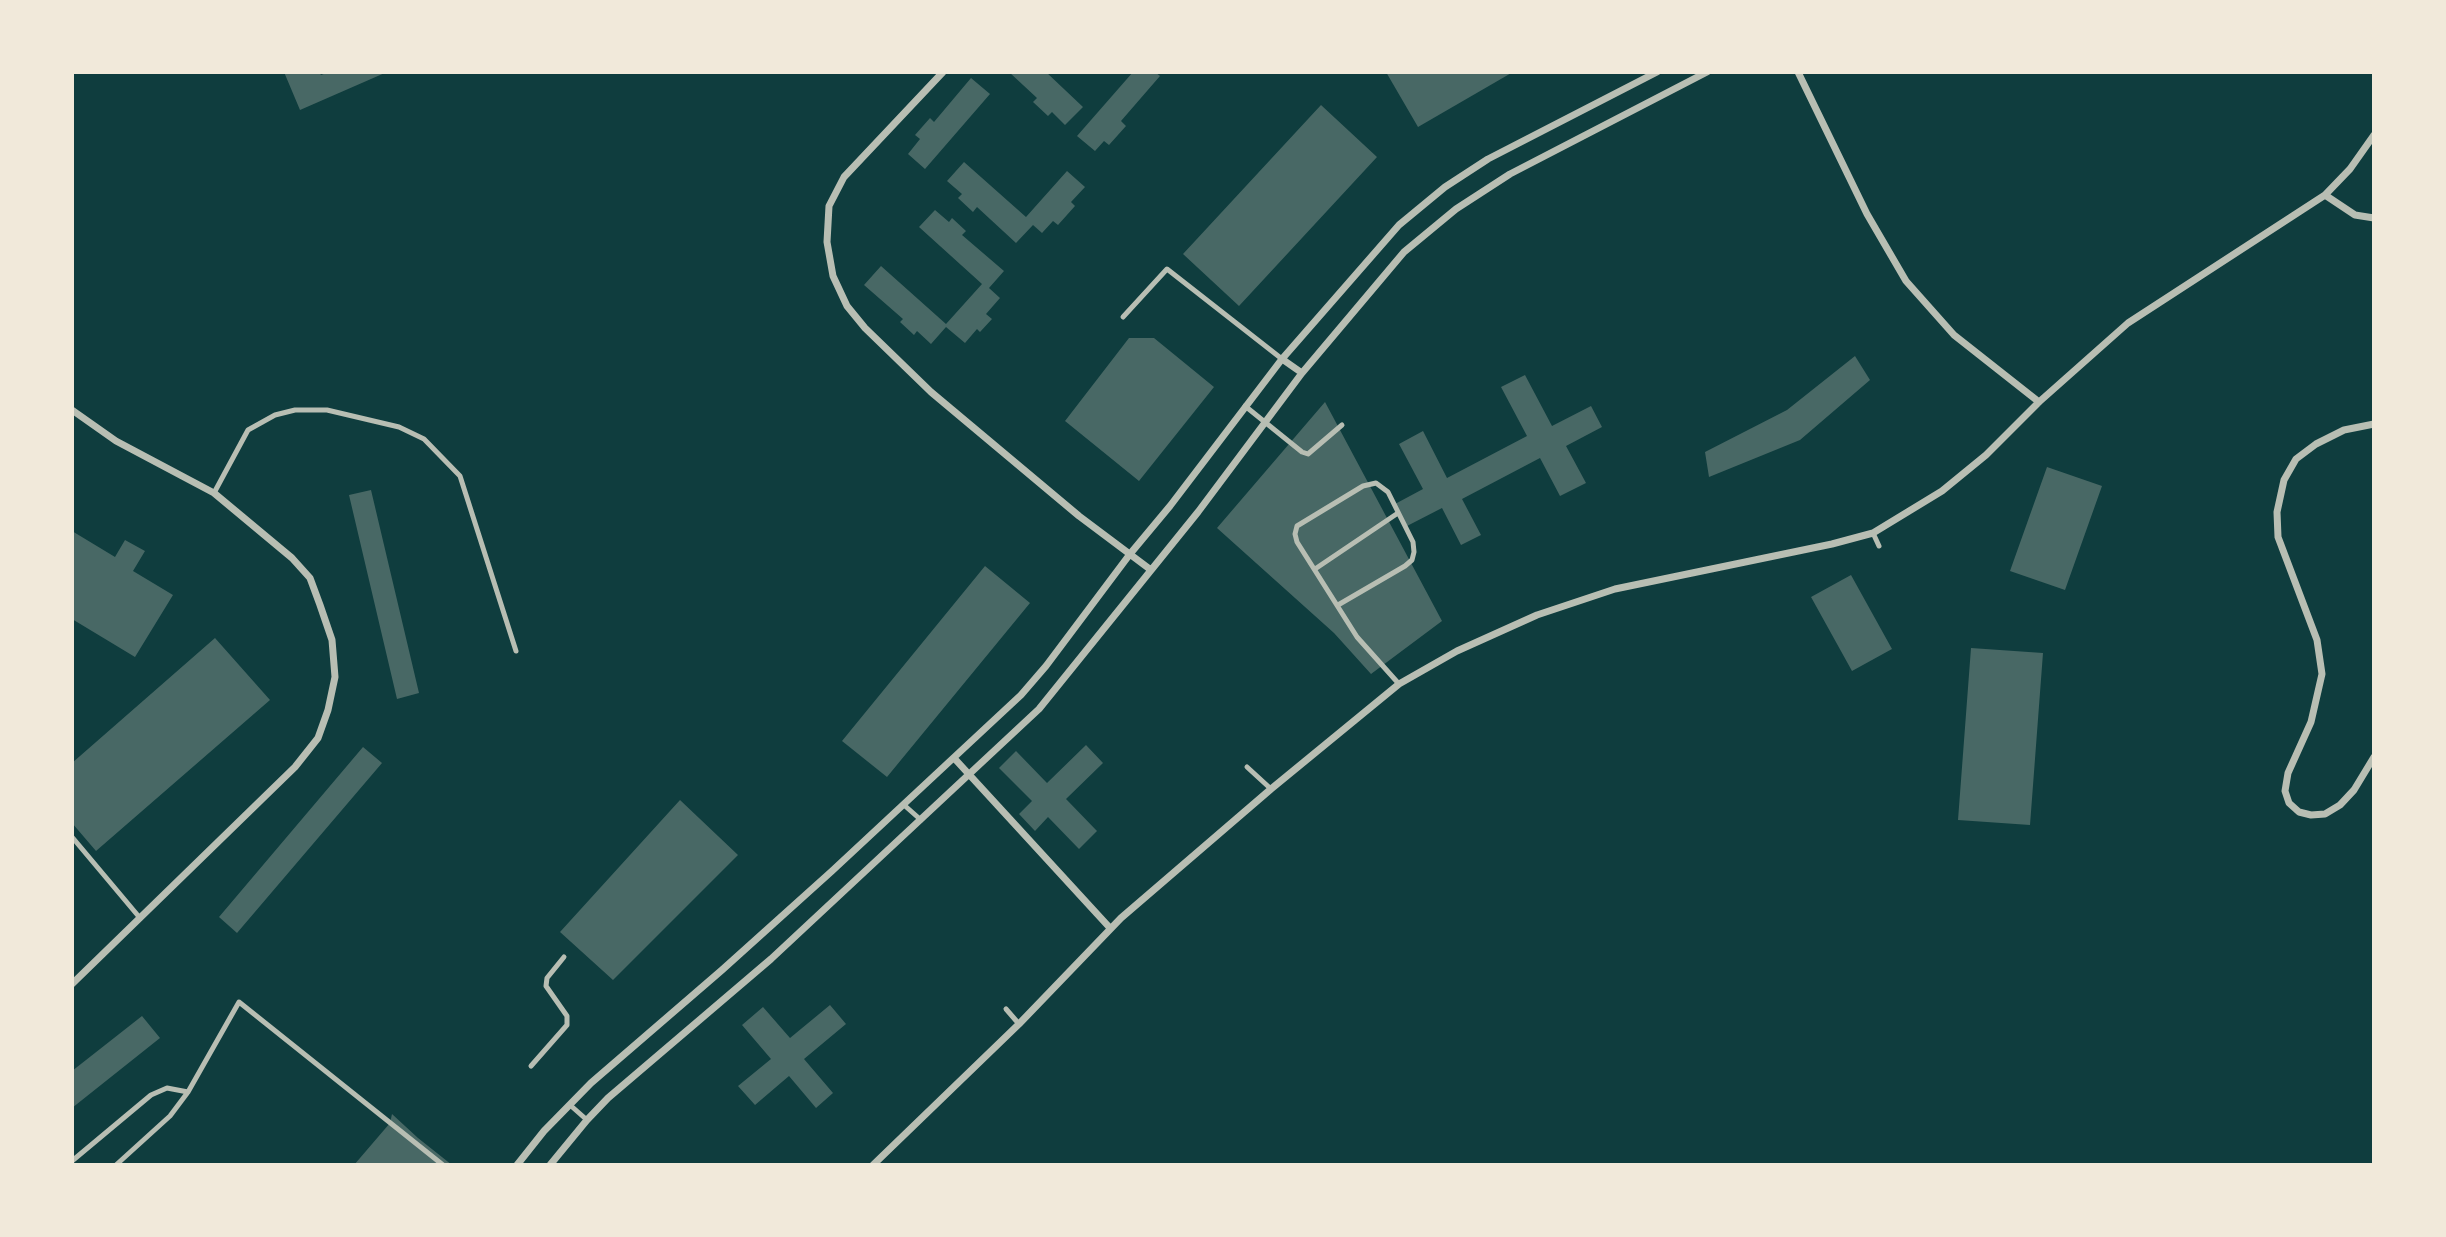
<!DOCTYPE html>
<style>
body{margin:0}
#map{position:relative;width:2446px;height:1237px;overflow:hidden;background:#0f3d3e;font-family:Signika,sans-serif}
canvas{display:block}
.frame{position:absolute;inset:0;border:74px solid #f1e9da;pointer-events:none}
</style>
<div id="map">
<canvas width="2446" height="1237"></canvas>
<div class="frame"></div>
</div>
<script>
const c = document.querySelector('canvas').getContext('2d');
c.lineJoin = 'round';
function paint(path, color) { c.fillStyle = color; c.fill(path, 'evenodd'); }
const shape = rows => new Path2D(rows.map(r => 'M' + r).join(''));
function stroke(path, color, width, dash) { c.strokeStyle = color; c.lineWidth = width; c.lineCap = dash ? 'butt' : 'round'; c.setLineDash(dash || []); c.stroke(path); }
const building = shape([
 [284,72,319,72,321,75,329,72,387,72,300,110],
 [1009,72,1046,72,1083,107,1065,125,1052,112,1048,116,1033,102,1037,98],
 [1133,72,1155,72,1160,76,1121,121,1126,126,1109,145,1104,141,1095,151,1077,136],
 [1386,72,1513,72,1418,127],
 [971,78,990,94,925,169,908,154,920,139,915,135,930,118,934,122],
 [1321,105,1377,157,1239,306,1183,254],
 [964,162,1026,217,1067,171,1085,187,1071,202,1075,206,1058,225,1053,221,1042,233,1033,225,1016,243,977,207,973,212,958,198,962,194,947,181],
 [935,210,949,222,952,218,966,231,962,235,1004,271,989,288,1000,298,986,314,992,319,980,332,977,329,965,343,946,327,931,344,917,331,914,335,900,322,903,319,864,285,881,266,946,324,982,284,919,227],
 [1129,338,1154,338,1214,387,1139,481,1065,421],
 [1855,356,1870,380,1800,440,1709,477,1705,452,1787,410],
 [1525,375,1552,426,1591,406,1602,427,1566,446,1586,483,1560,496,1540,458,1462,499,1481,535,1461,545,1442,508,1407,526,1395,504,1423,489,1399,444,1423,431,1447,478,1527,436,1501,387],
 [1325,402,1442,621,1371,674,1334,633,1217,528],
 [2047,467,2102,486,2065,590,2010,571],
 [371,490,419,693,397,699,349,495],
 [72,531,115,557,125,540,145,551,133,571,173,595,135,657,72,619],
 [985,566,1030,603,887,777,842,741],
 [1851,575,1892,649,1852,671,1811,597],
 [215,638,270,700,96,851,72,823,72,763],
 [1971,648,2043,653,2030,825,1958,820],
 [1086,745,1103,763,1066,799,1097,831,1079,849,1048,817,1035,831,1019,814,1032,801,999,768,1016,751,1047,783],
 [363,747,382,763,237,933,219,917],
 [680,800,738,855,613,980,560,932],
 [830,1005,846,1024,804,1059,833,1093,816,1108,789,1076,755,1105,738,1086,771,1059,742,1025,763,1007,790,1038],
 [142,1016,160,1038,72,1108,72,1071],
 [392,1114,418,1138,452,1165,354,1165,390,1123]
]);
const service = shape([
 [1123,317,1167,269,1282,359],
 [1245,406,1302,452,1308,454,1342,425],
 [214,493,248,430,275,415,295,410,327,410,399,427,424,439,460,476,516,651],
 [1873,533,1879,546],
 [1315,569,1398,513],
 [1338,605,1405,566,1412,560,1414,552,1413,542,1388,492,1376,483,1363,486,1297,526,1295,534,1297,542,1357,637,1399,684],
 [1247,767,1271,789],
 [904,805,921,820],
 [72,837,140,918],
 [1006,1009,1019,1024],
 [531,1066,567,1025,567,1016,546,986,547,978,564,957],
 [570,1105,587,1120],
 [72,1161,151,1095,167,1088,188,1092],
 [116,1165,170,1116,188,1092,239,1002,443,1165]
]);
const minor = shape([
 [943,72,844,177,829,206,827,242,833,276,847,306,865,328,931,392,1079,516,1151,570],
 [1798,72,1867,214,1906,281,1954,335,2039,402],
 [2325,195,2355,215,2374,218],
 [1282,359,1302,373],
 [72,410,116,441,214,493,292,558,310,578,320,605,332,640,335,677,328,710,318,738,295,767,72,984],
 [2374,424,2344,430,2316,444,2296,459,2284,480,2277,512,2278,537,2317,640,2322,674,2311,722,2288,773,2285,791,2289,803,2299,812,2311,815,2325,814,2340,805,2354,790,2374,757],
 [954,758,1110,928],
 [517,1165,544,1131,591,1083,722,970,832,871,1021,695,1046,666,1130,554,1170,506,1282,359,1399,225,1445,187,1488,159,1657,72],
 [550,1165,587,1120,608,1098,771,959,1039,709,1198,512,1302,373,1404,252,1456,209,1510,174,1707,72],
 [873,1165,1019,1024,1121,918,1271,789,1399,684,1457,651,1537,615,1615,589,1832,544,1873,533,1942,491,1986,455,2039,402,2128,323,2325,195,2350,169,2374,135]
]);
paint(building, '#486865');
stroke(service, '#b8beb3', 5);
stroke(minor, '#b8beb3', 7);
</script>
